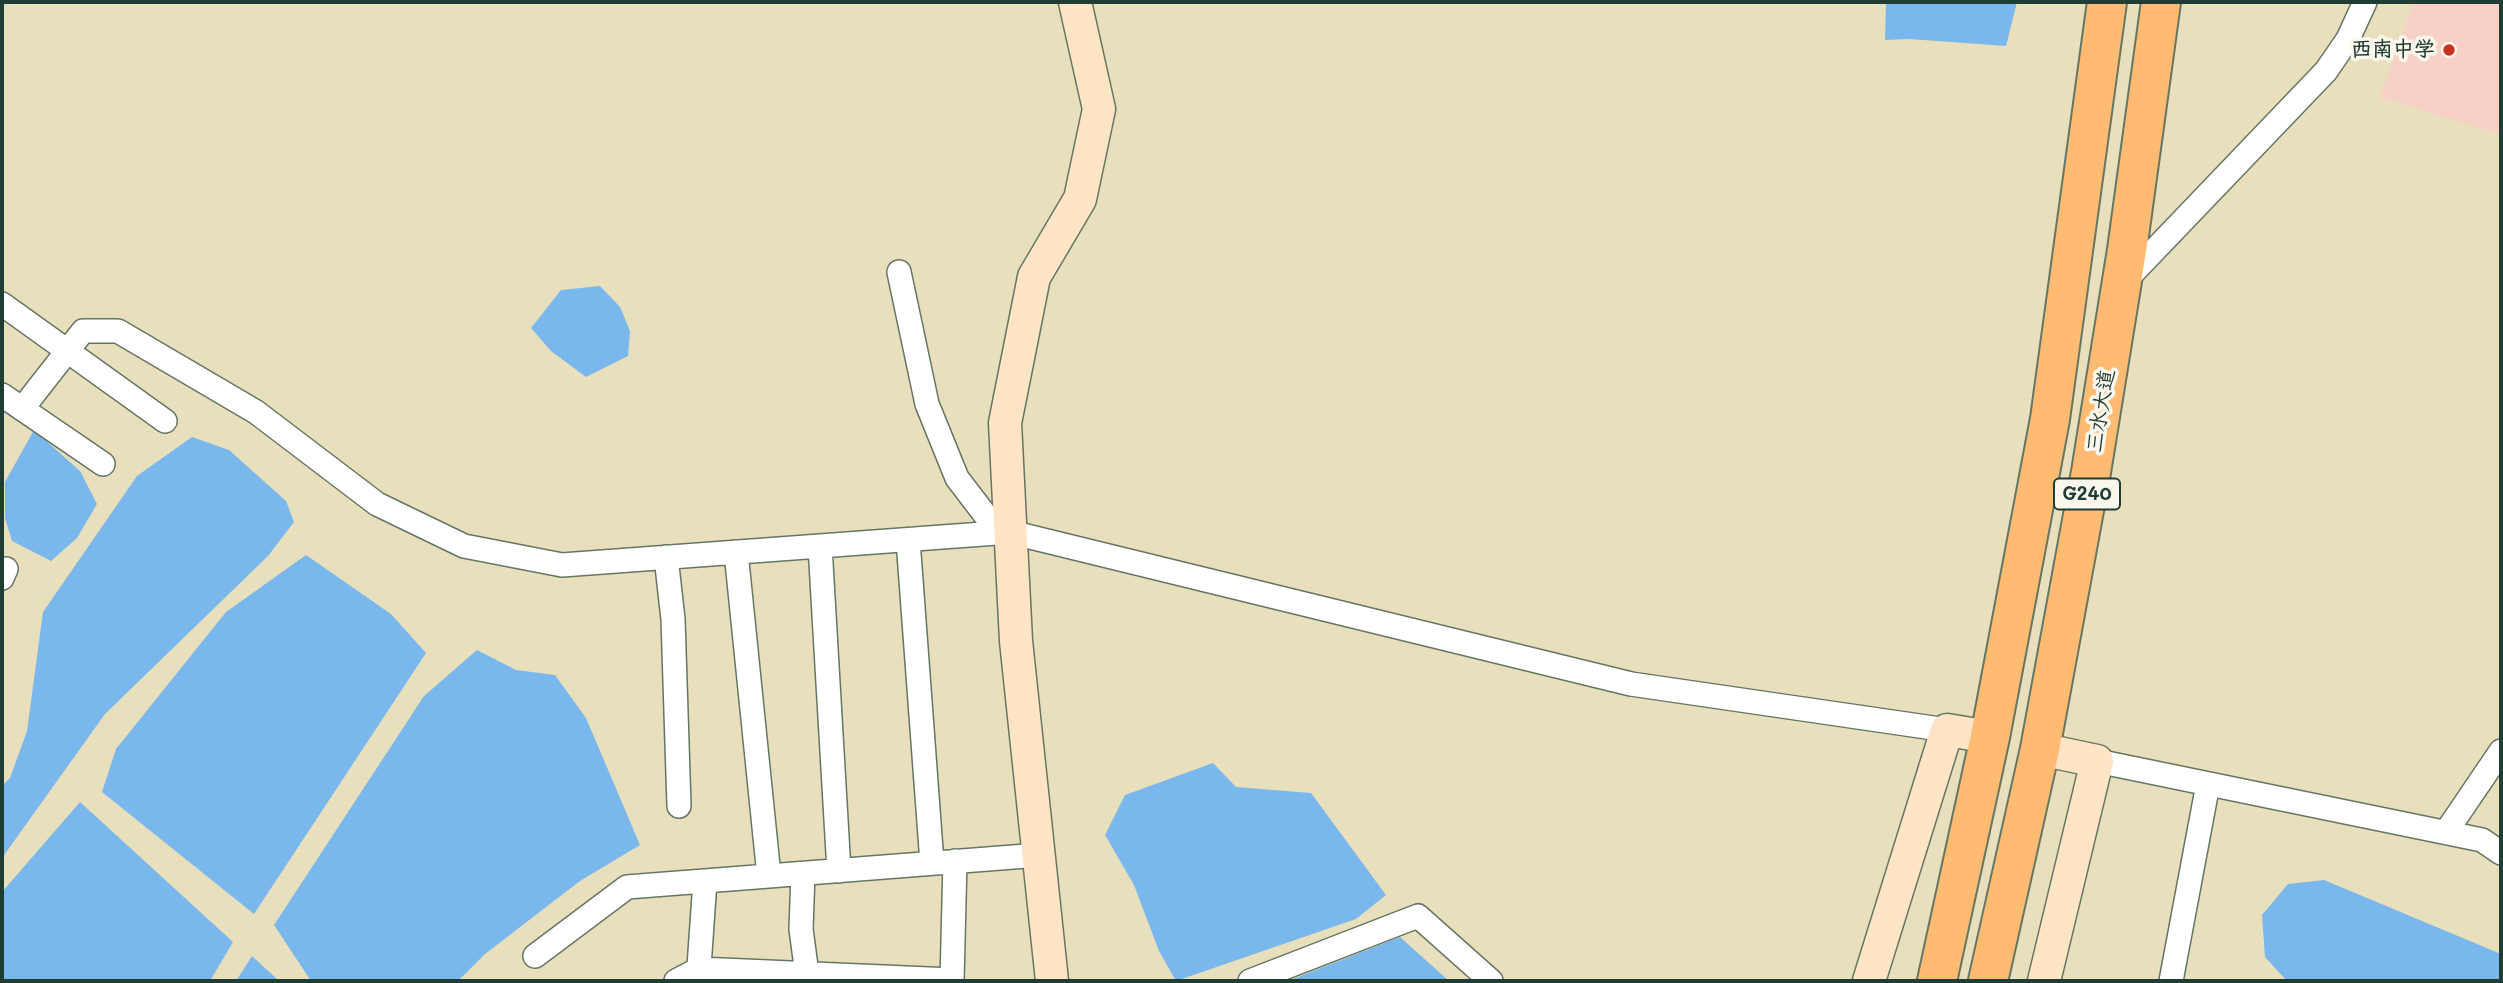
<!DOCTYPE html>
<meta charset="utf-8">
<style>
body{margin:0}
#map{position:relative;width:2503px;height:983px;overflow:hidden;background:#e8e0bc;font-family:Mali,sans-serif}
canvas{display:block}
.frame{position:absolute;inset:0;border:4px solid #1f3d34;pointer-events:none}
</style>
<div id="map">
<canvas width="2503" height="983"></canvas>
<div class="frame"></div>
</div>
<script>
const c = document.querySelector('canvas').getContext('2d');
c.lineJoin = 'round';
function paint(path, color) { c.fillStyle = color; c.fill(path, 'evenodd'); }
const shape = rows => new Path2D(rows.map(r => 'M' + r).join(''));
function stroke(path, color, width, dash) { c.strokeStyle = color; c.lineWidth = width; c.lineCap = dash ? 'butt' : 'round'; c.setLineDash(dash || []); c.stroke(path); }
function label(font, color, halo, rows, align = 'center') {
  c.font = font + ' Mali,"LXGW WenKai TC",sans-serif'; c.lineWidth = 7; c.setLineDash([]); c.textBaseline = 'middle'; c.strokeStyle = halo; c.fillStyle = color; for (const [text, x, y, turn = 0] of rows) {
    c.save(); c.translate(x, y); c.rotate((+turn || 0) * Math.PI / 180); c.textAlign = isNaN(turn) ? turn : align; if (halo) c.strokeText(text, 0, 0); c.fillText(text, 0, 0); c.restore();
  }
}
const built = shape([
 [2414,2,2501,2,2501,135,2380,97]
]);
const water = shape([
 [1886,2,2017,2,2006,46,1910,39,1885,40],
 [600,286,620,307,630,331,628,356,586,377,551,351,531,328,561,290],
 [34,430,80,471,97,504,77,538,51,561,12,541,5,518,5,482],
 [192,437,229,450,286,501,294,522,268,556,105,714,2,858,2,786,10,778,27,731,43,612,137,476],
 [306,555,391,614,426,653,254,914,102,792,116,749,226,612],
 [477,650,516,670,555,675,586,718,640,845,580,881,485,954,458,981,311,981,274,925,424,696],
 [1213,763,1236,787,1311,793,1386,895,1356,919,1176,981,1159,951,1134,885,1105,835,1125,795],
 [80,802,233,942,210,981,2,980,2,892],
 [2324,880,2501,954,2501,981,2287,981,2265,957,2262,915,2288,884],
 [1400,937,1449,981,1288,981],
 [252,956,279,981,236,981]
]);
const street = shape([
 [899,272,927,404,957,478,999,533],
 [2123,283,2326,71,2348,39,2365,2],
 [2,304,165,421],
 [2,395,103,464],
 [22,409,83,331,118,331,256,412,377,504,464,546,562,565,1010,532,1631,684,1947,730],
 [908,540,932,863],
 [820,546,839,871],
 [736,552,769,876],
 [666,557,673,619,679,806],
 [2,578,6,569],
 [2097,761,2482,840,2501,853],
 [2446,832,2501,751],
 [803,874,801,929,807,974],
 [535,956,627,887,1039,855],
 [676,981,699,969,952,980],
 [698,981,705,881],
 [952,981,955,861],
 [1250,981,1418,916,1491,981],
 [2171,981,2208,784]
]);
const secondary = shape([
 [2040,749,2097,761,2044,981],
 [1052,981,1016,641,1005,423,1034,277,1080,199,1099,109,1075,2],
 [1869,981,1947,730,1990,737]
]);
const highway = shape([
 [1937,981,1990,737,2050,419,2107,2],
 [1988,981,2040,749,2091,472,2127,250,2161,2]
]);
const markers = [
 [2449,50,7,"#c8321e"]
];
const shields = [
 [2087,494,66]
];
const shieldNames = [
 ["G240",2087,494]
];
const poiNames = [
 ["西南中学",2435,50]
];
const streetNames = [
 ["三水大道",2101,411,-81]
];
paint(built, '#f7d1c6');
paint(water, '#7ab7ec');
stroke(street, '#657664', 26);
stroke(secondary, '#657664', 35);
stroke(highway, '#657664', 42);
stroke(street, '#fff', 23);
stroke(secondary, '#ffe4c6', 32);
stroke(highway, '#ffbb71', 38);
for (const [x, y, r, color] of markers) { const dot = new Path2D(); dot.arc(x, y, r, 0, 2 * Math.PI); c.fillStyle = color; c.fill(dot); stroke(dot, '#fbf7ec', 2.5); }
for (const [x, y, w] of shields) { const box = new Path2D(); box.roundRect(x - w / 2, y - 15.5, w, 31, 5); c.fillStyle = '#fbf7ec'; c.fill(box); stroke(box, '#1f3d34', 2); }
label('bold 19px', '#1f3d34', null, shieldNames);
label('bold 21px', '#1f3d34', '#fbf7ec', poiNames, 'right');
label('21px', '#1f3d34', '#fbf7ec', streetNames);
</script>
